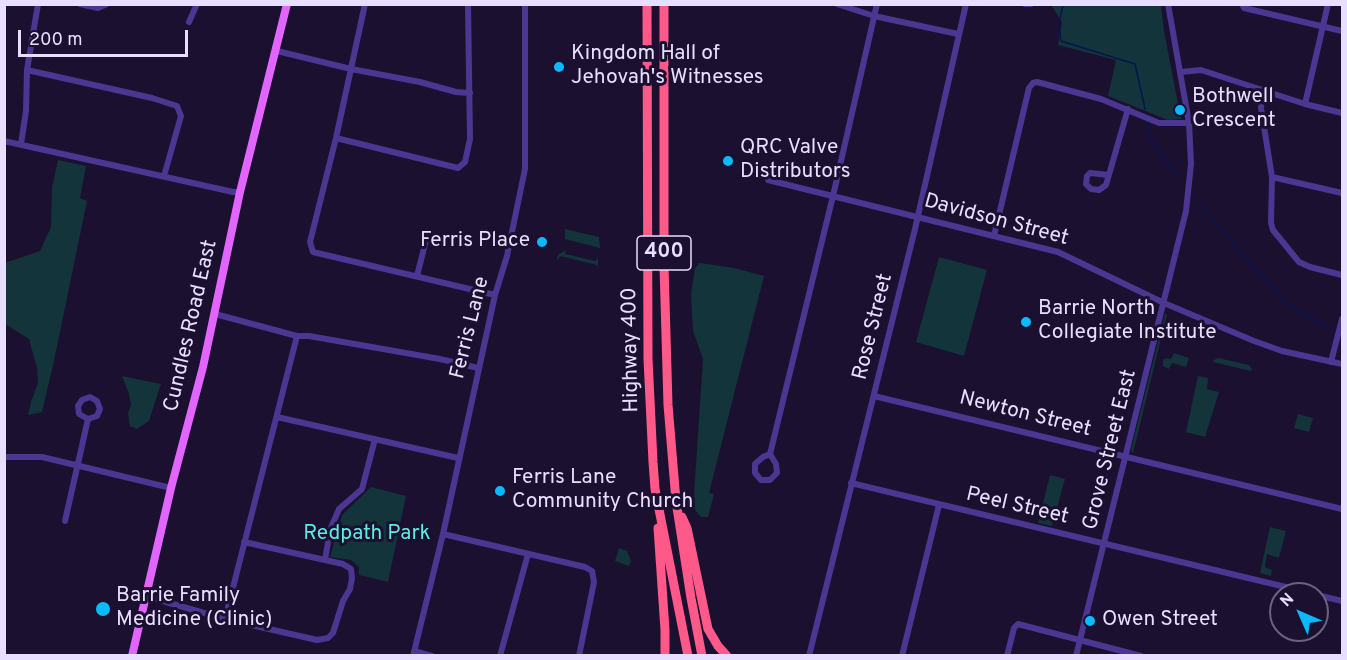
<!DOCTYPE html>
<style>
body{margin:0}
#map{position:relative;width:1347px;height:660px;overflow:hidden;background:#1b102f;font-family:Overpass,sans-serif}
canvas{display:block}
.frame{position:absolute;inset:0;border:6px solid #e8deff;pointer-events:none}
.north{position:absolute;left:1269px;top:582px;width:60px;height:60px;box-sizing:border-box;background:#1b102f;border:2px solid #6d6282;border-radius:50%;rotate:315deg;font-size:16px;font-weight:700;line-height:24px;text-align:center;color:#e8deff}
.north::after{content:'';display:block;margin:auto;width:21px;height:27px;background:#0ab9ff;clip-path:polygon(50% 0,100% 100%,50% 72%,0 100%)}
.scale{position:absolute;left:18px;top:30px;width:170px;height:27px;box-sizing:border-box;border:3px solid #e8deff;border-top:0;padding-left:8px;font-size:18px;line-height:21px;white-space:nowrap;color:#e8deff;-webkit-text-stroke:4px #1b102f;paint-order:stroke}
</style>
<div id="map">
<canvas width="1347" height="660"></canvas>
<div class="frame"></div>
<div class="north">N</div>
<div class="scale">200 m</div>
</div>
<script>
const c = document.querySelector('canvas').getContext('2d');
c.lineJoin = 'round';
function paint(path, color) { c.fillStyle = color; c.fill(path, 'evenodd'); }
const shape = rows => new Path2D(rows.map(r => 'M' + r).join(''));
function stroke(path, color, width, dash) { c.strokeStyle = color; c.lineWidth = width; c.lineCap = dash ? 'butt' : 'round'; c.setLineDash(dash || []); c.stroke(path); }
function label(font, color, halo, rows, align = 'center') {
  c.font = font + ' Overpass,sans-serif'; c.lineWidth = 6; c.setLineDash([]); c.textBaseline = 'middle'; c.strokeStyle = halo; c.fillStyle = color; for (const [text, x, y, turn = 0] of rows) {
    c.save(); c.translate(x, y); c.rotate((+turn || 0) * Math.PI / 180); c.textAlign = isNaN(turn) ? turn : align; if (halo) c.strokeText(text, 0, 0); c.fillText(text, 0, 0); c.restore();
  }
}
const green = shape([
 [1051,5,1161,5,1164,31,1181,119,1168,120,1108,96,1116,60,1058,45,1062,22],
 [58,160,86,166,80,198,87,201,54,361,42,412,28,415,31,402,38,383,37,368,29,339,5,324,5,263,40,251,51,227,52,188],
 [565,229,599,237,600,248,565,239],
 [566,250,565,254,596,261,598,257,598,269,597,265,560,256,558,260,557,259,558,255],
 [939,257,987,270,964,356,916,342],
 [700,263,734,268,764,276,709,493,714,494,708,517,701,517,695,510,694,494,703,359,693,331,691,294,695,268],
 [1165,314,1167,314,1133,453,1131,450],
 [1174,353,1189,358,1186,367,1172,363,1169,369,1163,366,1163,360,1166,358,1171,359],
 [1218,358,1249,365,1252,369,1251,371,1213,362,1214,360],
 [122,376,161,384,149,421,137,429,130,426,128,413,131,405,129,394],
 [1198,376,1208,378,1207,389,1219,392,1205,437,1186,432],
 [1298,414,1313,418,1309,432,1294,428],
 [1050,475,1065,479,1052,526,1038,523],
 [371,487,406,496,388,582,359,575,359,567,351,560,330,557,342,515],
 [1270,527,1286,531,1279,558,1267,554,1265,567,1272,570,1271,576,1260,573],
 [619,548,627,551,631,561,629,566,615,561]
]);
const stream = shape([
 [1061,4,1063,5,1059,23,1061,41,1135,64,1145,109],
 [1147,124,1151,140,1178,177],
 [1197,202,1286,303,1330,329]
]);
const minor = shape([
 [80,4,98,8,107,4],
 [365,4,336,138,310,242,313,252,495,295],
 [837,4,874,16,958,34],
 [1025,4,1031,4],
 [1242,4,1244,8,1342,31],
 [189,22,197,4],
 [277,51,351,69,420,82,456,92,470,93],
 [27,70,152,98,177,106,181,116,164,176],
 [1181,72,1201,70,1305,104,1342,113],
 [1263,89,1261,108,1272,177,1271,223,1273,230,1299,262,1310,267,1342,275],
 [1305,104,1328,4],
 [336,138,458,168,465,162,470,139,468,4],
 [4,141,233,192,240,192],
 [21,144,26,111,27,70,38,4],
 [1108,175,1090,173,1087,176,1086,184,1091,189,1099,190,1106,185,1128,109],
 [1272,177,1342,193],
 [768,180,1058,252,1164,303,1254,341,1282,351,1342,364],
 [994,236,1029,88,1033,83,1037,82,1101,99,1159,123,1189,123],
 [417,276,426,240],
 [215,314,297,336,309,336,440,359,478,368],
 [1331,362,1342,319],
 [874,396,1342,509],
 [277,417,458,458],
 [770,454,763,457,755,464,755,473,761,480,770,480,777,473,776,464,770,454,833,196,877,4],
 [4,457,42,457,171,488],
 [851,483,1315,594],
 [65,521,88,419,79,414,78,406,82,400,90,397,97,401,100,409,97,416,88,419],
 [443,534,585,567,592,571,594,582,579,656],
 [325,560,330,530,339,509,362,489,375,439],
 [1317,595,1342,601],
 [145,596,225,619,317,640,328,638,333,633,343,601,350,589,352,578,351,569,343,564,244,542],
 [225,619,297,336],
 [414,651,432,656],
 [413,656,443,534,495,295,507,256,525,169,525,4],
 [500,656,528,554],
 [809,656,915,229,966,4],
 [902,656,939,505],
 [1007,656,1014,628,1018,624,1141,656],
 [1076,656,1186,211,1191,164,1189,123,1168,4]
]);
const major = shape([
 [132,656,171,488,203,367,240,192,287,4]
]);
const highway = shape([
 [647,4,648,359,653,462,655,489,688,656],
 [664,4,664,266,668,405,676,501,691,598,702,656],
 [682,517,687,528,708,629,718,646,727,656],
 [658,528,665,630,665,656]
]);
const markers = [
 [559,67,6,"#0ab9ff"],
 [1180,110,6,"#0ab9ff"],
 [728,161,6,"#0ab9ff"],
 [542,242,6,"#0ab9ff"],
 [1026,322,6,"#0ab9ff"],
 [500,491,6,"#0ab9ff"],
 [103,609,8,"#0ab9ff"],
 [1090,621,6,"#0ab9ff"]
];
const shields = [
 [664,253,54]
];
const shieldNames = [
 ["400",664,253]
];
const poiNames = [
 ["Kingdom Hall of",571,55],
 ["Jehovah's Witnesses",571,79],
 ["Bothwell",1192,98],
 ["Crescent",1192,122],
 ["QRC Valve",740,149],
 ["Distributors",740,173],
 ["Ferris Place",530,242,"right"],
 ["Barrie North",1038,310],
 ["Collegiate Institute",1038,334],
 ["Ferris Lane",512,479],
 ["Community Church",512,503],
 ["Barrie Family",116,597],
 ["Medicine (Clinic)",116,621],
 ["Owen Street",1102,621]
];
const streetNames = [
 ["Davidson Street",996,221,15],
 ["Cundles Road East",192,326,-77],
 ["Rose Street",874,327,-76],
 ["Ferris Lane",471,328,-76],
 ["Highway 400",632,350,-91],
 ["Newton Street",1025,415,14],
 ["Grove Street East",1111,450,-76],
 ["Peel Street",1017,507,13]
];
const parkNames = [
 ["Redpath Park",367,535]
];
paint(green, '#12343a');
stroke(stream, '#061452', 1.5);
stroke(minor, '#4b3792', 6);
stroke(major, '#e265ff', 8);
stroke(highway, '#ff598a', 9);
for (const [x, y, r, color] of markers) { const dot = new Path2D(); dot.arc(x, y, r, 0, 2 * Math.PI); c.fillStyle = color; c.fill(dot); stroke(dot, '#1b102f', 2); }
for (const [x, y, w] of shields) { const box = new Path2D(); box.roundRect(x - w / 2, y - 17, w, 34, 4.5); c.fillStyle = '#1b102f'; c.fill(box); stroke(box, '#e8deff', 1.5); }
label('bold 20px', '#e8deff', null, shieldNames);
label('21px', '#e8deff', '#1b102f', poiNames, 'left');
label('21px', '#e8deff', '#1b102f', streetNames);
label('21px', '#5eebe2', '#1b102f', parkNames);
</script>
